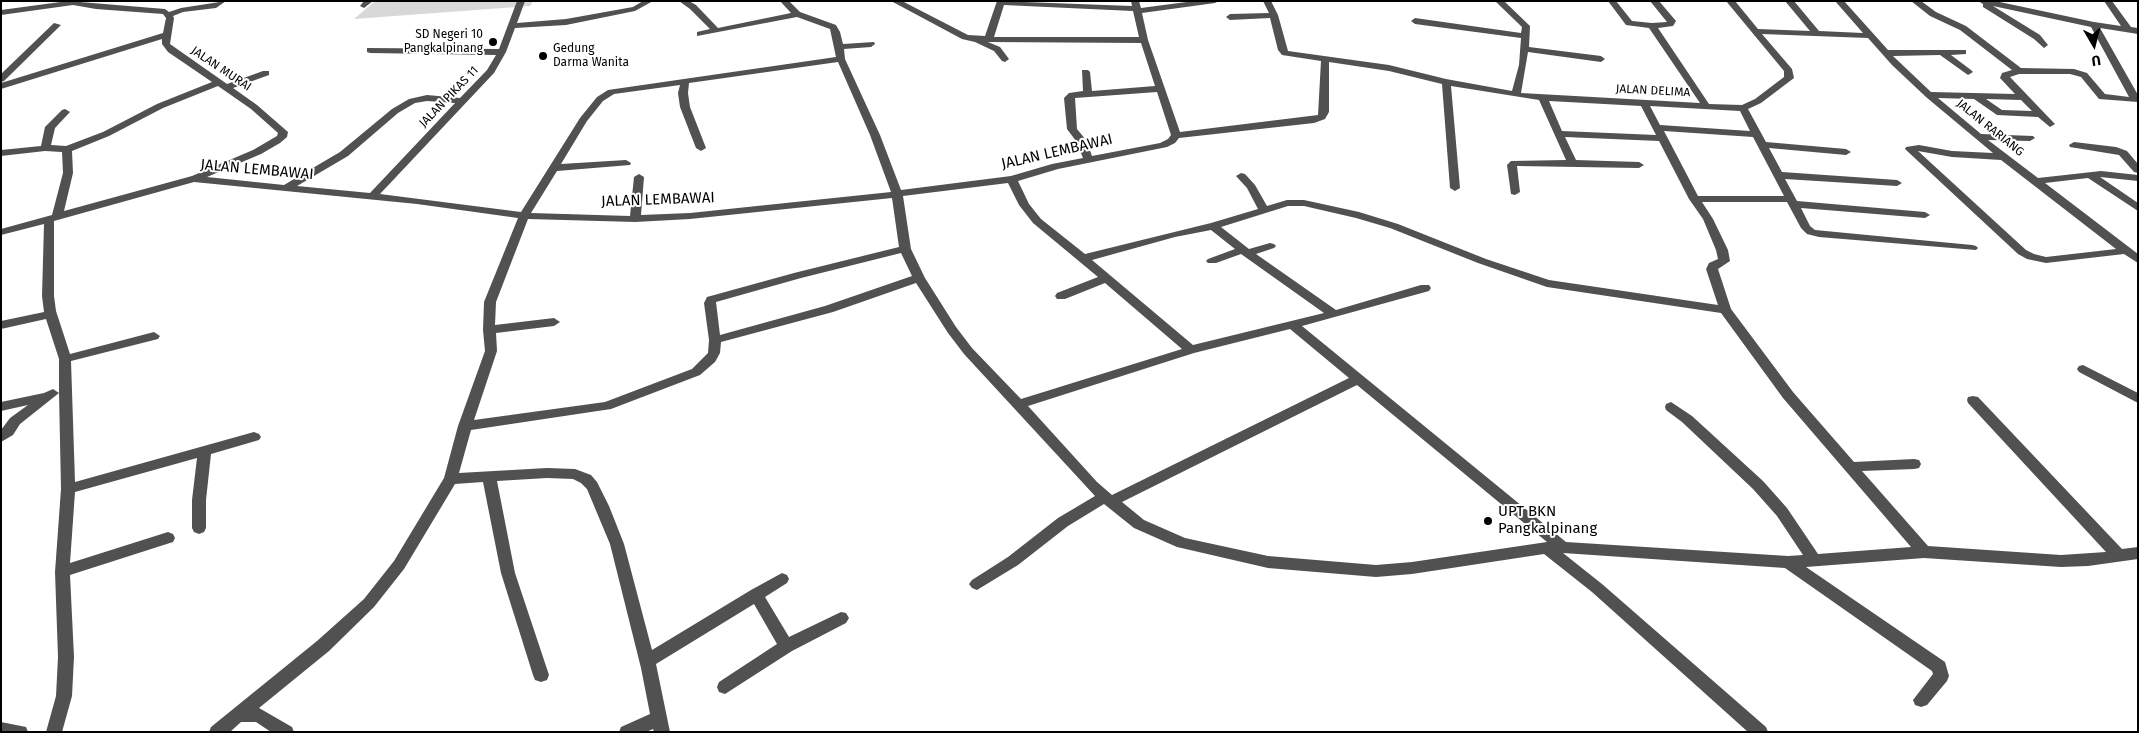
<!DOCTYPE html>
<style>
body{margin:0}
#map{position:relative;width:2139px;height:733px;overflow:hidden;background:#fff;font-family:"Fira Sans",sans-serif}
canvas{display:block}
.frame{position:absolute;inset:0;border:2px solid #000;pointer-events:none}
.north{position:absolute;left:2069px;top:20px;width:50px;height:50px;-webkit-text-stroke:4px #fff;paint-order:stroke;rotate:172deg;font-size:14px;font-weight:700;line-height:20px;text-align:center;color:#000}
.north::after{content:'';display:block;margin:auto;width:18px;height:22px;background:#000;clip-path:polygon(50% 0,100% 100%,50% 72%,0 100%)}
</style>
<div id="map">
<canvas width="2139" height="733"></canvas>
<div class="frame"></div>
<div class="north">U</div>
</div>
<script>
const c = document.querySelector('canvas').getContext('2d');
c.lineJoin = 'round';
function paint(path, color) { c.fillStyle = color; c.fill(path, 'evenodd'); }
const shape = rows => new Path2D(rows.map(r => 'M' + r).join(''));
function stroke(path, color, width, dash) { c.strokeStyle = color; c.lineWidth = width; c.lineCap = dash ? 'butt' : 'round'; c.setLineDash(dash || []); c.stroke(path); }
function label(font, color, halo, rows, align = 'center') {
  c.font = font + ' "Fira Sans",sans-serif'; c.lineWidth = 4; c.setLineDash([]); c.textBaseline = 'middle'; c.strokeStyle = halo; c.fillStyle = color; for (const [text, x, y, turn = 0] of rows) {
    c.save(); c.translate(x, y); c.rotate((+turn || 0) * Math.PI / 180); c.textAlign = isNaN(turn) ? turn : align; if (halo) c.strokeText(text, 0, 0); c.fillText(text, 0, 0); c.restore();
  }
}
const green = shape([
 [375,1,533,1,530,6,354,19]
]);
const minor = shape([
 [68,1,165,9,169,12,181,8,226,1,216,8,183,12,173,16,174,18,170,44,227,84,263,71,269,71,269,75,233,88,257,105,288,132,287,137,280,143,261,154,207,177,284,185,340,152,392,109,409,99,427,95,460,98,487,70,496,55,370,53,367,52,367,48,499,49,517,1,525,1,517,23,566,19,633,7,643,1,653,1,635,11,566,25,515,28,506,52,494,73,380,194,521,212,580,118,597,97,608,90,836,57,830,29,797,17,697,36,697,32,710,29,690,9,679,1,689,1,696,5,718,28,791,13,780,1,789,1,800,12,836,25,840,32,843,44,874,42,875,44,871,47,844,49,845,59,880,135,901,190,1011,176,1052,164,1083,158,1076,141,1067,129,1064,98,1069,93,1083,91,1082,70,1088,70,1090,72,1092,91,1155,86,1141,43,988,42,1000,47,1009,59,1005,62,1002,61,994,51,975,42,962,39,891,1,902,1,968,35,985,36,997,1,1132,6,1131,1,1139,1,1141,8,1194,1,1219,1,1215,3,1142,13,1148,40,1180,132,1318,115,1321,61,1282,55,1278,50,1270,18,1230,20,1226,17,1230,14,1269,13,1263,1,1271,1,1278,15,1288,51,1389,65,1446,79,1512,91,1519,65,1521,38,1415,24,1411,21,1415,18,1521,33,1522,27,1495,1,1504,1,1530,26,1529,47,1601,56,1605,59,1601,62,1528,52,1521,93,1700,103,1649,28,1626,25,1608,1,1616,1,1632,21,1652,23,1667,22,1650,1,1659,1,1676,21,1673,26,1658,28,1709,104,1742,105,1755,99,1784,77,1784,71,1726,1,1735,1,1758,29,1810,31,1785,1,1794,1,1819,31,1863,33,1835,1,1844,1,1888,50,1966,50,1966,54,1951,55,1971,70,1973,72,1968,75,1940,55,1893,56,1931,92,2015,94,2000,78,2002,73,2012,70,1960,30,1930,16,1911,1,1921,1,1936,12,1966,26,2021,68,2074,69,2087,73,2105,94,2129,97,2091,27,1993,6,2040,35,2048,45,2044,48,2034,39,1983,7,1983,4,1978,1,1995,1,2094,22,2121,26,2104,1,2112,1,2131,27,2138,28,2138,34,2100,28,2138,95,2138,102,2099,99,2081,77,2070,74,2019,74,2010,77,2053,122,2055,124,2050,127,2038,117,1997,115,1974,99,1938,98,1981,134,2033,136,2035,138,2030,141,1988,140,2038,178,2101,171,2138,175,2138,181,2100,177,2138,203,2138,211,2088,178,2045,183,2138,254,2138,263,2124,254,2046,263,2027,259,2018,254,1905,149,1906,147,1919,145,1952,151,1993,153,1926,97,1892,65,1868,38,1762,34,1792,69,1794,78,1761,103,1748,109,1766,142,1846,149,1851,152,1846,155,1769,148,1782,172,1897,180,1902,183,1897,186,1785,179,1797,201,1925,212,1930,215,1925,218,1801,208,1810,226,1815,230,1972,245,1976,246,1978,248,1976,250,1819,237,1807,234,1801,228,1787,202,1702,202,1713,219,1728,250,1730,261,1718,269,1731,309,1793,392,1854,462,1914,459,1919,460,1921,464,1919,468,1914,469,1862,471,1928,546,2061,555,2106,552,1968,403,1967,400,1968,397,1973,396,1978,397,2122,549,2138,547,2138,559,2088,566,2061,567,1924,558,1806,567,1945,662,1949,676,1947,681,1927,705,1921,707,1915,705,1913,700,1933,674,1932,671,1785,568,1563,553,1602,584,1766,727,1768,732,1748,732,1592,592,1544,554,1412,574,1376,577,1268,568,1177,547,1134,528,1104,504,1068,526,1018,565,977,590,972,588,969,584,972,580,1008,557,1058,518,1095,496,964,354,948,333,916,283,833,312,721,342,720,353,715,362,700,375,611,409,471,430,459,473,547,468,575,469,591,475,597,482,609,506,624,544,652,650,751,590,782,573,787,575,789,579,787,583,765,597,789,637,841,612,846,613,849,618,846,623,792,651,725,694,719,692,717,687,719,682,777,644,754,604,656,664,670,732,654,732,653,729,646,732,619,732,621,727,650,714,641,668,610,544,587,489,581,483,573,479,547,478,497,481,515,573,549,675,547,680,541,682,535,680,533,675,501,573,483,482,455,484,404,569,374,607,329,651,259,708,292,727,294,732,271,732,256,722,241,722,230,732,209,732,211,727,317,641,364,599,394,561,444,478,458,426,485,351,483,330,484,302,518,218,417,204,194,182,54,221,54,296,56,311,70,354,154,332,160,336,158,339,71,361,75,482,254,432,259,434,261,437,259,440,211,454,206,500,206,528,204,532,199,534,194,532,192,528,192,500,197,458,75,492,70,563,168,532,173,534,175,538,173,542,70,575,74,657,72,696,62,732,46,732,56,696,58,657,55,572,61,489,59,393,20,424,13,435,1,442,1,430,10,418,28,405,1,411,1,402,44,393,53,389,59,393,59,359,46,319,1,329,1,321,44,312,42,296,44,224,1,235,1,229,52,215,63,173,62,152,45,151,1,156,1,150,41,146,45,127,62,110,65,109,70,112,55,128,51,145,66,146,103,132,157,104,212,82,168,52,162,44,162,39,1,89,1,83,163,33,166,18,163,14,96,9,73,5,1,15,1,10,68,1],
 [1004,5,1133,11,1139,37,994,37,1004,5],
 [838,62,870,135,891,192,690,213,641,215,644,177,639,174,634,177,630,216,531,213,557,171,630,165,631,163,626,160,561,164,587,121,603,101,614,94,680,85,678,93,680,107,696,148,701,151,706,148,690,107,688,93,689,83,838,62],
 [1329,62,1389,71,1442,84,1450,188,1455,191,1460,188,1451,86,1539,100,1566,160,1511,161,1507,165,1511,194,1515,195,1520,192,1517,166,1639,168,1644,165,1639,162,1576,160,1565,137,1659,141,1689,199,1703,219,1716,250,1718,259,1709,263,1706,269,1718,305,1549,280,1486,259,1398,224,1359,212,1304,200,1287,200,1267,206,1255,185,1245,174,1241,173,1236,176,1247,188,1258,209,1211,223,1085,254,1041,219,1029,204,1018,181,1058,169,1167,147,1175,143,1179,138,1314,123,1325,119,1329,112,1329,62],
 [218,86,251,109,278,133,277,136,253,150,192,176,64,211,73,173,72,151,109,136,163,108,218,86],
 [1157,92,1171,135,1168,139,1160,143,1092,156,1086,140,1077,129,1075,98,1157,92],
 [1986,99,2021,100,2032,111,2002,110,1986,99],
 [427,101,455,103,370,193,297,186,348,156,398,113,415,103,427,101],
 [1549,101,1641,106,1656,135,1562,131,1549,101],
 [1650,106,1740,111,1750,131,1660,125,1650,106],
 [1664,131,1753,137,1784,196,1698,196,1664,131],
 [1918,151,1952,157,2001,160,2116,249,2046,257,2034,254,2026,250,1918,151],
 [1008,183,1019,205,1033,223,1098,277,1057,293,1055,296,1057,299,1065,299,1105,283,1182,349,1021,399,972,348,956,327,925,278,911,249,903,196,1008,183],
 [892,198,899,247,794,273,707,297,704,303,709,340,708,353,692,369,605,402,474,420,497,351,496,333,554,326,560,322,554,318,495,325,496,302,528,219,635,222,690,219,892,198],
 [1288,206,1304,206,1356,218,1390,228,1478,263,1547,287,1721,313,1783,398,1911,547,1818,554,1787,508,1763,481,1692,416,1671,402,1666,404,1665,407,1666,410,1682,422,1753,489,1777,516,1803,555,1788,556,1566,542,1302,326,1429,291,1431,288,1429,285,1421,285,1336,310,1256,254,1274,248,1276,246,1274,244,1270,243,1249,249,1221,227,1288,206],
 [1211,230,1235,249,1208,259,1206,261,1208,263,1216,263,1241,254,1324,313,1193,345,1092,260,1175,237,1211,230],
 [901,253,912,276,825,306,720,335,716,302,801,278,901,253],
 [1290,329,1349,378,1112,495,1097,482,1028,406,1194,353,1290,329],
 [1357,385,1547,542,1412,562,1376,565,1268,556,1185,538,1144,520,1122,502,1357,385],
 [364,1,373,1,364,8,360,6,364,1],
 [54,23,61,25,4,81,1,82,1,74,54,23],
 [2074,142,2116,147,2127,151,2138,164,2138,173,2134,172,2119,155,2070,147,2069,145,2074,142],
 [2083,365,2138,393,2138,403,2079,372,2077,369,2079,366,2083,365],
 [1,722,26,727,28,732,1,732,1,722]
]);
const markers = [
 [493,42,5,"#000"],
 [543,56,5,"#000"],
 [1488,521,5,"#000"]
];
const farPoinames = [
 ["SD Negeri 10",483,35],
 ["Pangkalpinang",483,49],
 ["Gedung",553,49,"left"],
 ["Darma Wanita",553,63,"left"]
];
const farStreetnames = [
 ["JALAN MURAI",221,69,34],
 ["JALAN DELIMA",1653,91,3],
 ["JALAN PIKAS 11",449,97,-46],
 ["JALAN RARIANG",1990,128,39]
];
const streetNames = [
 ["JALAN LEMBAWAI",1057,152,-13],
 ["JALAN LEMBAWAI",257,170,5],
 ["JALAN LEMBAWAI",658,200,-2]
];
const poiNames = [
 ["UPT BKN",1498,512],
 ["Pangkalpinang",1498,529]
];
paint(green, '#d8d8d8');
paint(minor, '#515151');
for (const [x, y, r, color] of markers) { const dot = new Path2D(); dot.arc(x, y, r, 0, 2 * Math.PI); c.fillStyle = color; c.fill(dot); stroke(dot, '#fff', 2); }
label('12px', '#000', '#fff', farPoinames, 'right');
label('12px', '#000', '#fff', farStreetnames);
label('15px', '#000', '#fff', streetNames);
label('15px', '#000', '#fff', poiNames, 'left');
</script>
